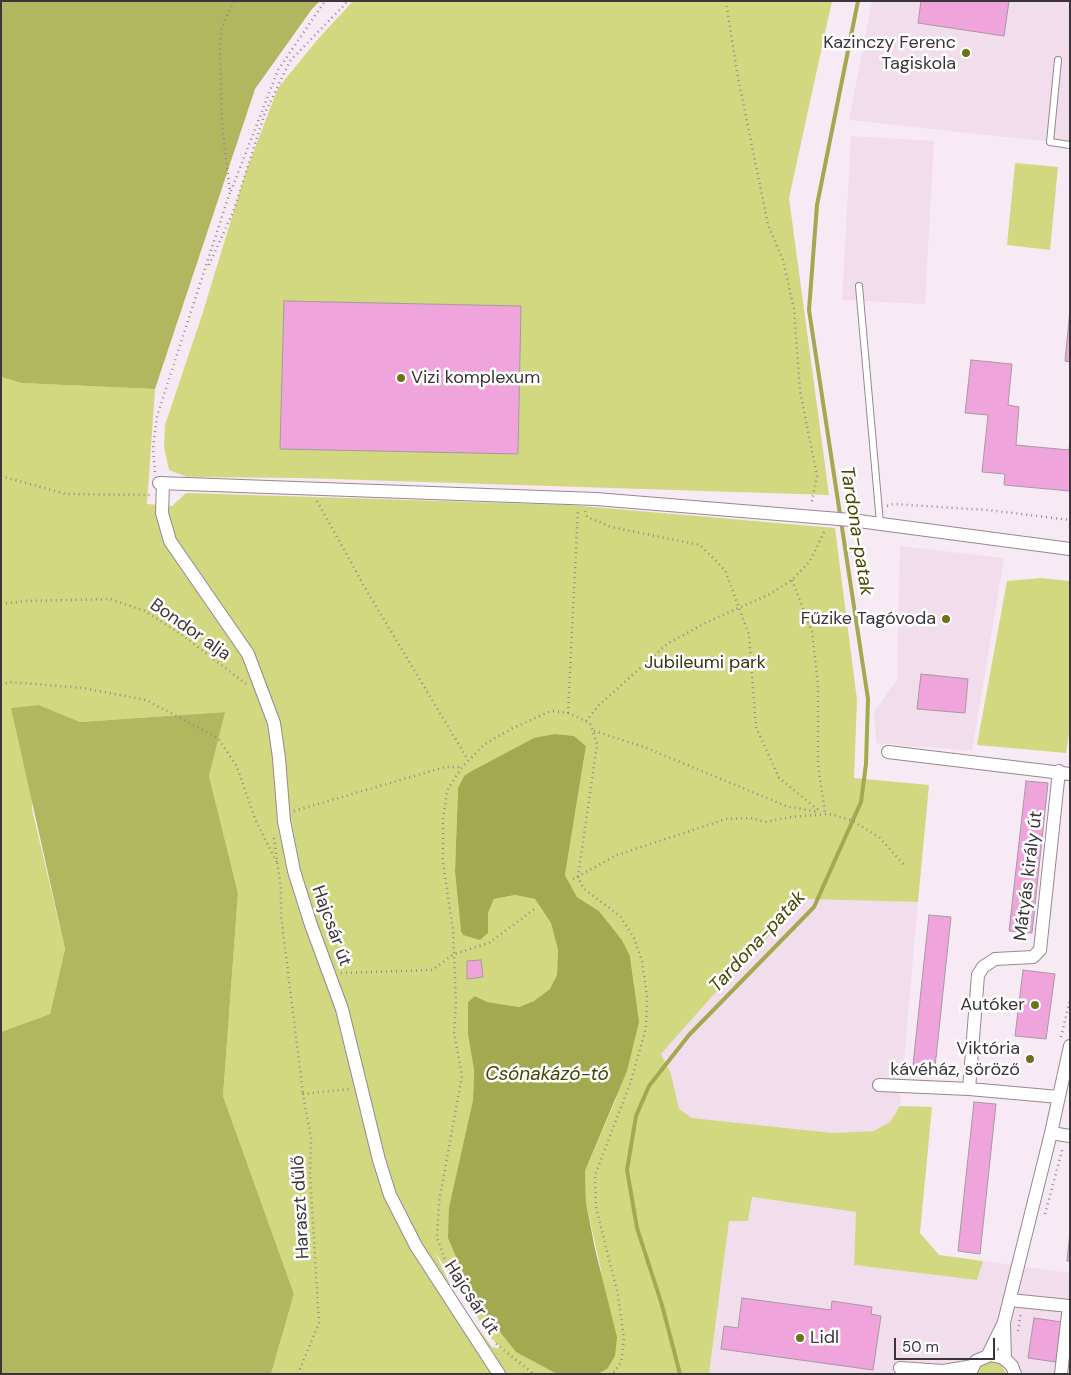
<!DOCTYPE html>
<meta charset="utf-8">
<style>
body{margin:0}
#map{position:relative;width:1071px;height:1375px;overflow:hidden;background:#f8eaf4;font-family:"DM Sans",sans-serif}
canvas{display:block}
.frame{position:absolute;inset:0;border:2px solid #3b3539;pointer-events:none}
.scale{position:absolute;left:894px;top:1338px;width:101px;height:22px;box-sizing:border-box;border:2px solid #3b3539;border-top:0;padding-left:6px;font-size:15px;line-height:18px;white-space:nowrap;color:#3b3539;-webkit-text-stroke:4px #fff;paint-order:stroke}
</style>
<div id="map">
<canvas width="1071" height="1375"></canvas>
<div class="frame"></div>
<div class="scale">50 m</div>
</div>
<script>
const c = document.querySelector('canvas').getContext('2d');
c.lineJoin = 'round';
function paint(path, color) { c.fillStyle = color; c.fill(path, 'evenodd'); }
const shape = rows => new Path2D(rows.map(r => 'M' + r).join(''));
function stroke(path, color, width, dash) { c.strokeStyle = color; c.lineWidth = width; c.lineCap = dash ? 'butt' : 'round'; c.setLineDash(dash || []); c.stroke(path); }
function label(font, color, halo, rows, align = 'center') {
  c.font = font + ' "DM Sans",sans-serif'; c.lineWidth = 5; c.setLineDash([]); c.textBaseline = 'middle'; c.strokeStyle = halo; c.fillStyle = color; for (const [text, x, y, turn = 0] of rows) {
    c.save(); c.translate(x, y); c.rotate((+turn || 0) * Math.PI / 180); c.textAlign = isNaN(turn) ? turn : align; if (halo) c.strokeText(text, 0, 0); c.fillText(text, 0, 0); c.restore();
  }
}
const built = shape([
 [872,1,1070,1,1070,144,849,120],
 [851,136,934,141,925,304,842,300],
 [900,546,1004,558,972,751,876,743,874,712,897,680],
 [805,899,918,902,900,1106,890,1122,874,1131,833,1133,692,1118,679,1109,671,1074,661,1054,731,975],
 [752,1197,857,1212,854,1265,977,1280,983,1261,1070,1273,1070,1374,1023,1374,1006,1370,993,1374,709,1374,729,1220]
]);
const green = shape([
 [353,1,832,1,789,198,829,495,301,478,187,477,169,470,164,447,165,425,203,312,245,174,278,88,318,39],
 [1015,163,1058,167,1050,250,1007,245],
 [1,377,21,383,155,389,147,504,172,506,186,493,570,505,835,528,857,700,854,778,929,785,918,902,805,899,731,975,661,1054,671,1074,679,1109,692,1118,833,1133,874,1131,890,1122,900,1106,932,1107,920,1233,939,1255,983,1261,977,1280,854,1265,856,1212,752,1197,748,1221,729,1221,709,1374,598,1374,607,1369,601,1270,586,1203,585,1171,616,1099,634,983,630,956,622,940,599,911,577,897,565,875,586,746,574,736,555,734,470,772,464,776,458,788,455,872,461,930,463,935,488,933,488,913,494,899,515,895,535,899,551,922,558,950,557,975,551,989,534,1001,519,1007,487,1002,475,996,468,1002,469,1038,474,1070,473,1100,449,1207,458,1265,487,1316,516,1352,558,1374,271,1374,294,1294,223,1096,238,893,209,776,224,712,80,722,39,705,32,809,65,949,50,1014,1,1032],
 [435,1252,491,1338,502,1349,492,1347,457,1300],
 [1041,578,1070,581,1070,726,1066,753,977,745,1007,581],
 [991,1362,1000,1364,1007,1374,975,1374,983,1364]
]);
const forest = shape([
 [1,1,320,1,312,9,255,89,155,389,21,383,1,377],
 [39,705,80,722,225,712,209,776,238,893,223,1096,294,1294,271,1374,1,1374,1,1032,50,1014,65,949,11,708]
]);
const water = shape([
 [555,734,574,736,586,746,565,875,577,897,599,911,622,940,630,956,639,1022,627,1071,585,1171,586,1203,595,1249,617,1337,615,1356,607,1369,598,1374,557,1374,516,1352,487,1316,469,1287,448,1238,449,1207,473,1100,474,1070,468,1034,468,1002,475,996,487,1002,519,1007,534,1001,550,989,557,975,558,950,551,923,535,899,515,895,494,899,488,913,488,933,480,940,463,935,461,931,455,872,458,788,464,776,470,772,534,738]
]);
const stream = shape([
 [680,1374,662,1305,637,1228,627,1170,636,1116,649,1086,689,1035,814,907,861,802,866,764,868,699,809,310,817,205,858,1]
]);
const building = shape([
 [921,1,1009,1,1004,36,918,23,921,1],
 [284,301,521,306,518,454,280,449,284,301],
 [1070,310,1070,362,1065,361,1070,310],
 [971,360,1012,364,1008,405,1019,407,1016,445,1069,450,1070,440,1070,491,1004,485,1005,474,982,472,988,415,965,413,971,360],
 [921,674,968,679,965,713,917,709,921,674],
 [1026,781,1048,783,1032,933,1009,931,1026,781],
 [929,915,951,917,935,1067,913,1065,929,915],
 [481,960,483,977,467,979,467,961,481,960],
 [1023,970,1055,974,1046,1039,1015,1036,1023,970],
 [974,1102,996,1104,980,1254,958,1251,974,1102],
 [1070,1232,1070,1261,1067,1261,1070,1232],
 [742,1298,831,1310,832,1301,872,1307,871,1314,881,1316,873,1370,721,1349,724,1326,738,1328,742,1298],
 [1034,1318,1062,1322,1056,1362,1028,1358,1034,1318]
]);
const path = shape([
 [726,1,737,72,768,225,783,260,794,309,800,391,817,476,811,505],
 [231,191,278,70,325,1],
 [209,265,233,212,265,113,290,61,348,1],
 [155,472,153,449,157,416,230,192,222,125,220,47,222,26,234,1],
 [1,476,66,494,150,495],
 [317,501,368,593,468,760],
 [887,506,893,504,988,510,1070,520],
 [585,511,587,517,611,527,700,545,725,570,749,635,756,727,779,778,821,812],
 [792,580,812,632,818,685,818,764,825,813],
 [1,604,25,601,110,599,145,611,181,634,246,684],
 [1,685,10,682,83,688,146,700,218,738,237,767,255,819,277,863],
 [568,713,578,509],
 [586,721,599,705,667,644,707,622,770,594,792,580,810,561,825,530],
 [594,731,644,747,786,806,818,812],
 [294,811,445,767,462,767],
 [274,838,281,889,281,915,303,1094],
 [573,879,617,855,726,819,751,818,765,822,791,817,829,814,851,820,879,837,905,866],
 [341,973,432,970,454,954,489,943,536,908],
 [1061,1037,1070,1000],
 [1045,1214,1063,1147],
 [450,1273,437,1238,439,1202,462,1076,454,1032,456,1004,453,930,443,863,443,820,447,791,462,767,485,744,513,728,551,711,568,713,590,723,597,744,578,877,583,888,620,916,634,938,642,961,647,996,646,1028,630,1084,595,1175,596,1207,618,1295,624,1339,621,1362,613,1374],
 [1018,1331,1021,1312],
 [496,1344,534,1374],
 [298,1374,319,1323,310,1175,311,1138,303,1094,350,1089]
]);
const service = shape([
 [1058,60,1050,142,1070,145],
 [859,286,880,523]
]);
const minor = shape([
 [159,483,596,499,851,520,1070,549],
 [163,483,162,513,170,541,248,654,274,723,279,758,284,821,294,871,310,922,342,1009,379,1160,390,1195,416,1246,499,1374],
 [888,752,1070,774],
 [879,1085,969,1089,1059,1097],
 [969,1089,978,975,983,967,995,959,1033,957,1040,950,1059,771],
 [1051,1133,1070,1136],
 [1010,1300,1069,1306,1061,1374],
 [1004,1325,1005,1360],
 [988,1355,1004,1322,1051,1133,1070,1046],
 [900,1368,943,1371,973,1366],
 [970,1373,976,1361,990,1355,1004,1358,1012,1366,1015,1374]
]);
const markers = [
 [966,53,5,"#6d7218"],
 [401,378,5,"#6d7218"],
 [946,619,5,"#6d7218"],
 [1035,1005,5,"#6d7218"],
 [1030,1059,5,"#6d7218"],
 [800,1338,5,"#6d7218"]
];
const poiNames = [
 ["Kazinczy Ferenc",956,43],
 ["Tagiskola",956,64],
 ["Vizi komplexum",411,378,"left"],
 ["Fűzike Tagóvoda",936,619],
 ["Autóker",1025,1005],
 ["Viktória",1020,1049],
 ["kávéház, söröző",1020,1070],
 ["Lidl",810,1338,"left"]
];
const streetNames = [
 ["Bondor alja",190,630,35],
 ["Mátyás király út",1029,876,-83],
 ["Hajcsár út",331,926,70],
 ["Haraszt dűlő",301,1207,-93],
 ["Hajcsár út",471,1298,57]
];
const parkNames = [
 ["Jubileumi park",705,663]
];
const waterNames = [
 ["Tardona-patak",856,531,81],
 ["Tardona-patak",758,942,-47],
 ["Csónakázó-tó",547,1075]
];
paint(built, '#f2ddec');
paint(green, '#d1d87f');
paint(forest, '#b1b75e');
paint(water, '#a3a94f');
stroke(stream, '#a3a94f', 4);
paint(building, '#f0a4dc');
stroke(building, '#a699a2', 1);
stroke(service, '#958891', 8);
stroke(minor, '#958891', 14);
stroke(path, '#92888f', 2.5, [1, 4]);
stroke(service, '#fff', 6);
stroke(minor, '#fff', 12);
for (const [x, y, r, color] of markers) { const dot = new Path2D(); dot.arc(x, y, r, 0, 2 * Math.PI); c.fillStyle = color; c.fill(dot); stroke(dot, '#fff', 2); }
label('18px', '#3b3539', '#fff', poiNames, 'right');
label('18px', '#3b3539', '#fff', streetNames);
label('18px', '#33360f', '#fff', parkNames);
label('italic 19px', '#454800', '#fff', waterNames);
</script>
